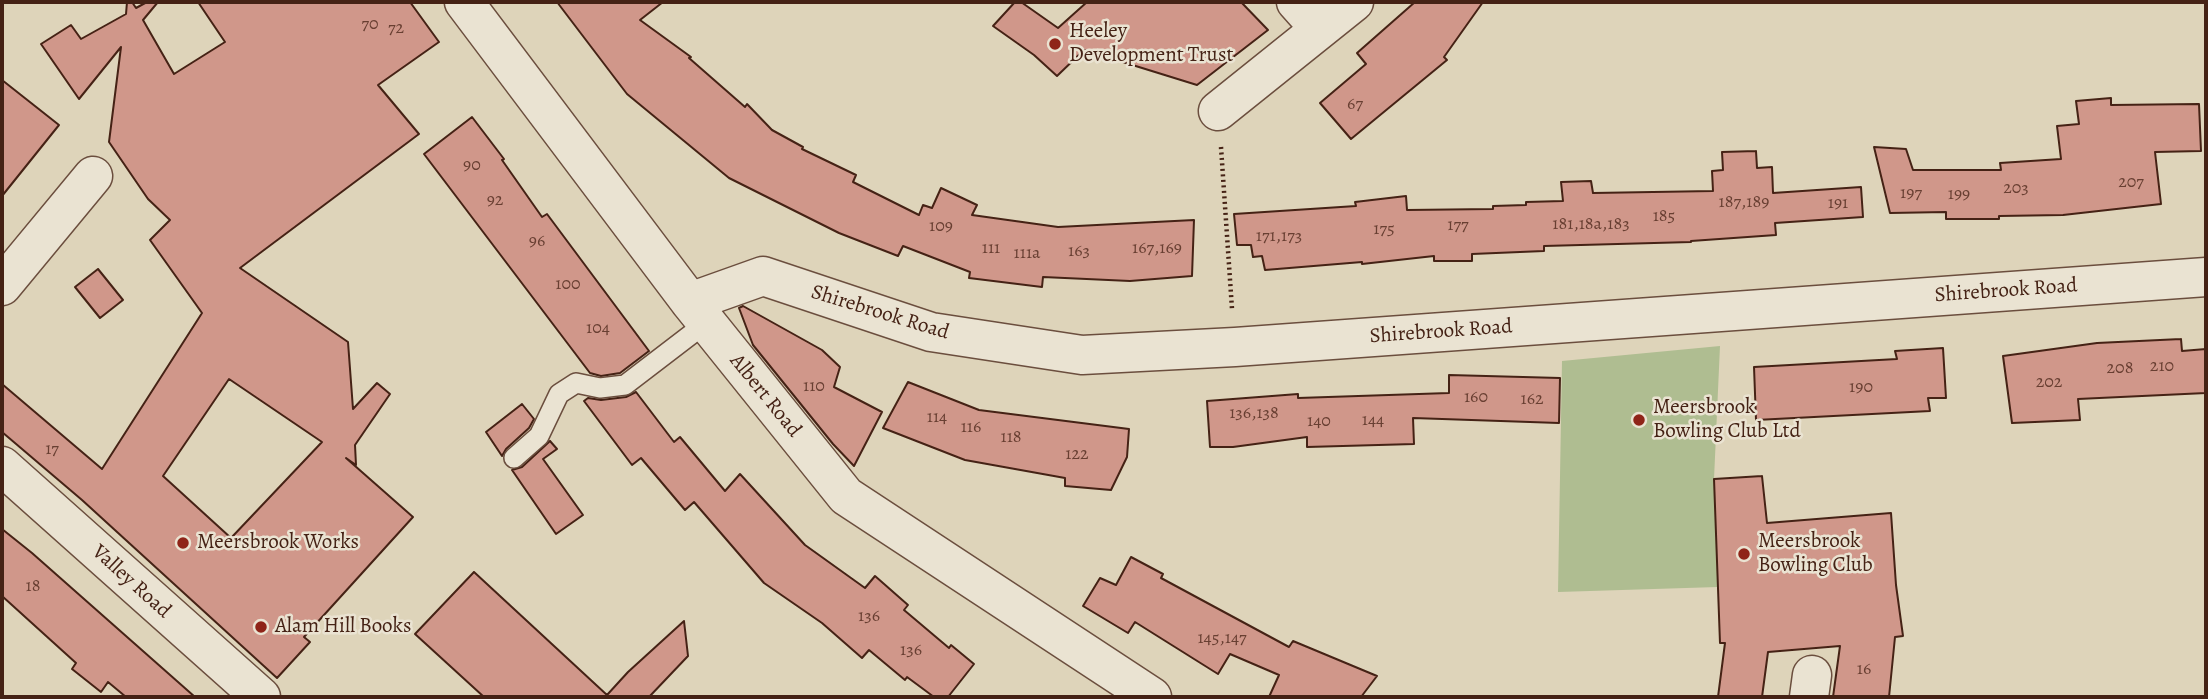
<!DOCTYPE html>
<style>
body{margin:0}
#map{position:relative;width:2208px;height:699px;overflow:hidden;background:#ded4ba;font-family:Alegreya,serif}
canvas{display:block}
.frame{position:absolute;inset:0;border:4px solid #452215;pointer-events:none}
</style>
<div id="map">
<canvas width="2208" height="699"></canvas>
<div class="frame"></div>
</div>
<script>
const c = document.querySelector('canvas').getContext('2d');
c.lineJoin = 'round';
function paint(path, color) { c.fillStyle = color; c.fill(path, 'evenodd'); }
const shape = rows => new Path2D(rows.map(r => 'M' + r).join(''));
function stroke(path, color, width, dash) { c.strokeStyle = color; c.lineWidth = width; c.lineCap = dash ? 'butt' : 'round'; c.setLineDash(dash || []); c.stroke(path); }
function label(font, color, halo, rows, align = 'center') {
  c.font = font + ' Alegreya,serif'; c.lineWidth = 5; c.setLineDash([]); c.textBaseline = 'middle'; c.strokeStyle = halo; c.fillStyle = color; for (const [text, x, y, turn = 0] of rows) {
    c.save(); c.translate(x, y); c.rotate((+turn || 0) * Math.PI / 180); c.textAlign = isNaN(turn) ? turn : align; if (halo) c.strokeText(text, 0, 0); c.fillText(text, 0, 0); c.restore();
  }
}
const green = shape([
 [1720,346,1714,479,1718,587,1558,592,1562,361]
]);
const building = shape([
 [127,2,132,2,136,8,147,2,158,2,143,20,174,74,225,42,198,2,410,2,439,42,378,85,419,134,240,268,348,342,353,409,377,383,390,394,355,445,356,465,346,458,413,517,304,637,310,642,277,678,82,500,2,432,2,384,102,469,202,313,150,240,170,220,148,199,109,142,121,47,79,99,41,44,71,25,81,39,126,14,127,2],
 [229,379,322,442,231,538,163,476,229,379],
 [557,2,663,2,640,20,691,57,689,58,745,107,747,104,772,130,803,147,802,149,856,175,853,182,919,215,923,205,932,208,941,188,977,205,972,215,1058,227,1194,220,1192,276,1130,281,1043,277,1042,287,969,278,970,272,903,246,898,256,839,233,729,178,627,94,557,2],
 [1015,2,1021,2,1058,28,1087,2,1241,2,1268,30,1197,85,1084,50,1057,76,1034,55,993,26,1015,2],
 [1415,2,1483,2,1444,57,1447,60,1351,139,1320,103,1366,64,1357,53,1415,2],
 [2,80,59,125,2,196,2,80],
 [2111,98,2111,105,2199,104,2201,151,2155,152,2161,204,2063,215,1999,216,1999,219,1946,219,1946,212,1890,213,1874,147,1906,149,1913,170,2001,170,2000,163,2061,159,2057,126,2079,124,2076,101,2111,98],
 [472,117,504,159,502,160,542,217,547,214,649,351,620,373,601,376,590,373,424,154,472,117],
 [1756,151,1757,168,1772,167,1773,193,1861,187,1863,217,1775,223,1776,235,1691,241,1691,242,1544,246,1544,251,1472,254,1472,261,1434,261,1434,256,1362,264,1362,262,1265,270,1262,256,1253,257,1251,245,1237,245,1234,214,1356,206,1355,202,1406,196,1407,210,1493,209,1493,206,1526,205,1526,202,1563,201,1561,182,1591,181,1593,193,1713,191,1712,171,1723,170,1722,152,1756,151],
 [98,269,123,300,100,318,75,287,98,269],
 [743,306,822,350,840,367,834,387,882,412,854,466,833,444,753,345,739,308,743,306],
 [2181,339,2182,351,2206,349,2206,393,2078,399,2080,420,2012,423,2003,356,2097,343,2181,339],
 [1943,348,1946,398,1928,398,1930,411,1756,420,1754,367,1897,359,1895,351,1943,348],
 [1449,375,1560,378,1559,423,1413,418,1414,444,1307,447,1307,437,1233,447,1210,447,1207,401,1298,394,1298,398,1449,393,1449,375],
 [908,382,979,410,1129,429,1127,457,1111,490,1065,486,1065,478,965,460,883,428,908,382],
 [636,392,674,442,680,437,725,491,740,474,805,545,865,588,875,576,908,605,904,610,949,648,951,645,974,664,948,697,934,697,907,677,905,680,869,650,862,658,822,623,764,583,694,502,685,510,641,458,632,465,584,401,588,398,601,400,626,397,636,392],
 [522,404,534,419,529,428,506,449,502,456,486,432,522,404],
 [550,441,557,449,543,459,583,515,556,534,512,470,522,467,550,441],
 [1762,476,1767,523,1891,513,1896,585,1903,636,1895,637,1889,697,1833,697,1840,646,1768,652,1762,697,1718,697,1725,643,1720,643,1714,479,1762,476],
 [2,529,32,553,195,697,126,697,108,682,101,692,72,669,76,663,2,596,2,529],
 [1131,557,1163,574,1161,578,1289,647,1293,641,1377,676,1361,697,1269,697,1279,675,1230,654,1218,674,1135,622,1128,633,1083,606,1100,578,1116,585,1131,557],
 [474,572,607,695,628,672,684,621,688,656,649,697,484,697,415,634,474,572]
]);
const path = shape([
 [1221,147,1232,309]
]);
const service = shape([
 [514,458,539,436,559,394,576,383,600,388,625,385,706,323]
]);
const minor = shape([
 [464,2,690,302,846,496,1152,697],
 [1296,2,1320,29],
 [1218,111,1354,2],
 [2,286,93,176],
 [690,302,763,276,931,332,1082,355,1235,347,2206,277],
 [2,466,261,697],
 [1809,697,1812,675]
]);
const markers = [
 [1055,44,7,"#8f2418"],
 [1639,420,7,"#8f2418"],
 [183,543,7,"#8f2418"],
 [1744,554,7,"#8f2418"],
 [261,627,7,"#8f2418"]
];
const numberNames = [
 ["70",370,25],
 ["72",396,29],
 ["67",1355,105],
 ["90",472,166],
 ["207",2131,183],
 ["203",2016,189],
 ["197",1911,194],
 ["199",1959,195],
 ["92",495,201],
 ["187,189",1744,203],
 ["191",1838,204],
 ["185",1664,217],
 ["181,18a,183",1591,225],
 ["177",1458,226],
 ["109",941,227],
 ["175",1384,230],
 ["171,173",1279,237],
 ["96",537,242],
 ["111",991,249],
 ["167,169",1157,249],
 ["163",1079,252],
 ["111a",1027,254],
 ["100",568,285],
 ["104",598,329],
 ["210",2162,367],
 ["208",2120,369],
 ["202",2049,383],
 ["110",814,387],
 ["190",1861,388],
 ["160",1476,398],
 ["162",1532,400],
 ["136,138",1254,414],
 ["114",937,418],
 ["144",1373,421],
 ["140",1319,422],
 ["116",971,428],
 ["118",1011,438],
 ["17",52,450],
 ["122",1077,455],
 ["18",33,587],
 ["136",869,617],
 ["145,147",1222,639],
 ["136",911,651],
 ["16",1864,670]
];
const poiNames = [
 ["Heeley",1069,32],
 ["Development Trust",1069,56],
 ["Meersbrook",1653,408],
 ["Bowling Club Ltd",1653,432],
 ["Meersbrook",1758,542],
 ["Bowling Club",1758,566],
 ["Meersbrook Works",197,543],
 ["Alam Hill Books",275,627]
];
const streetNames = [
 ["Shirebrook Road",2006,291,-4],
 ["Shirebrook Road",880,313,17],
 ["Shirebrook Road",1441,332,-4],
 ["Albert Road",765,396,51],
 ["Valley Road",131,582,42]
];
paint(green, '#afbd91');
paint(building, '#d0978a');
stroke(building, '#452215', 2);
stroke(service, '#6b4e3e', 22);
stroke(minor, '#6b4e3e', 41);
stroke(path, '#452215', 4.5, [2, 3.5]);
stroke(service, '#eae3d2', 19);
stroke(minor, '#eae3d2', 38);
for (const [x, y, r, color] of markers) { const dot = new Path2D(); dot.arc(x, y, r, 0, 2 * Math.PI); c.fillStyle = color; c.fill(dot); stroke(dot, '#eae3d2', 2.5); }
label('18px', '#683f32', null, numberNames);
label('21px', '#452215', '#eae3d2', poiNames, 'left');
label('21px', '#452215', '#eae3d2', streetNames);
</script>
